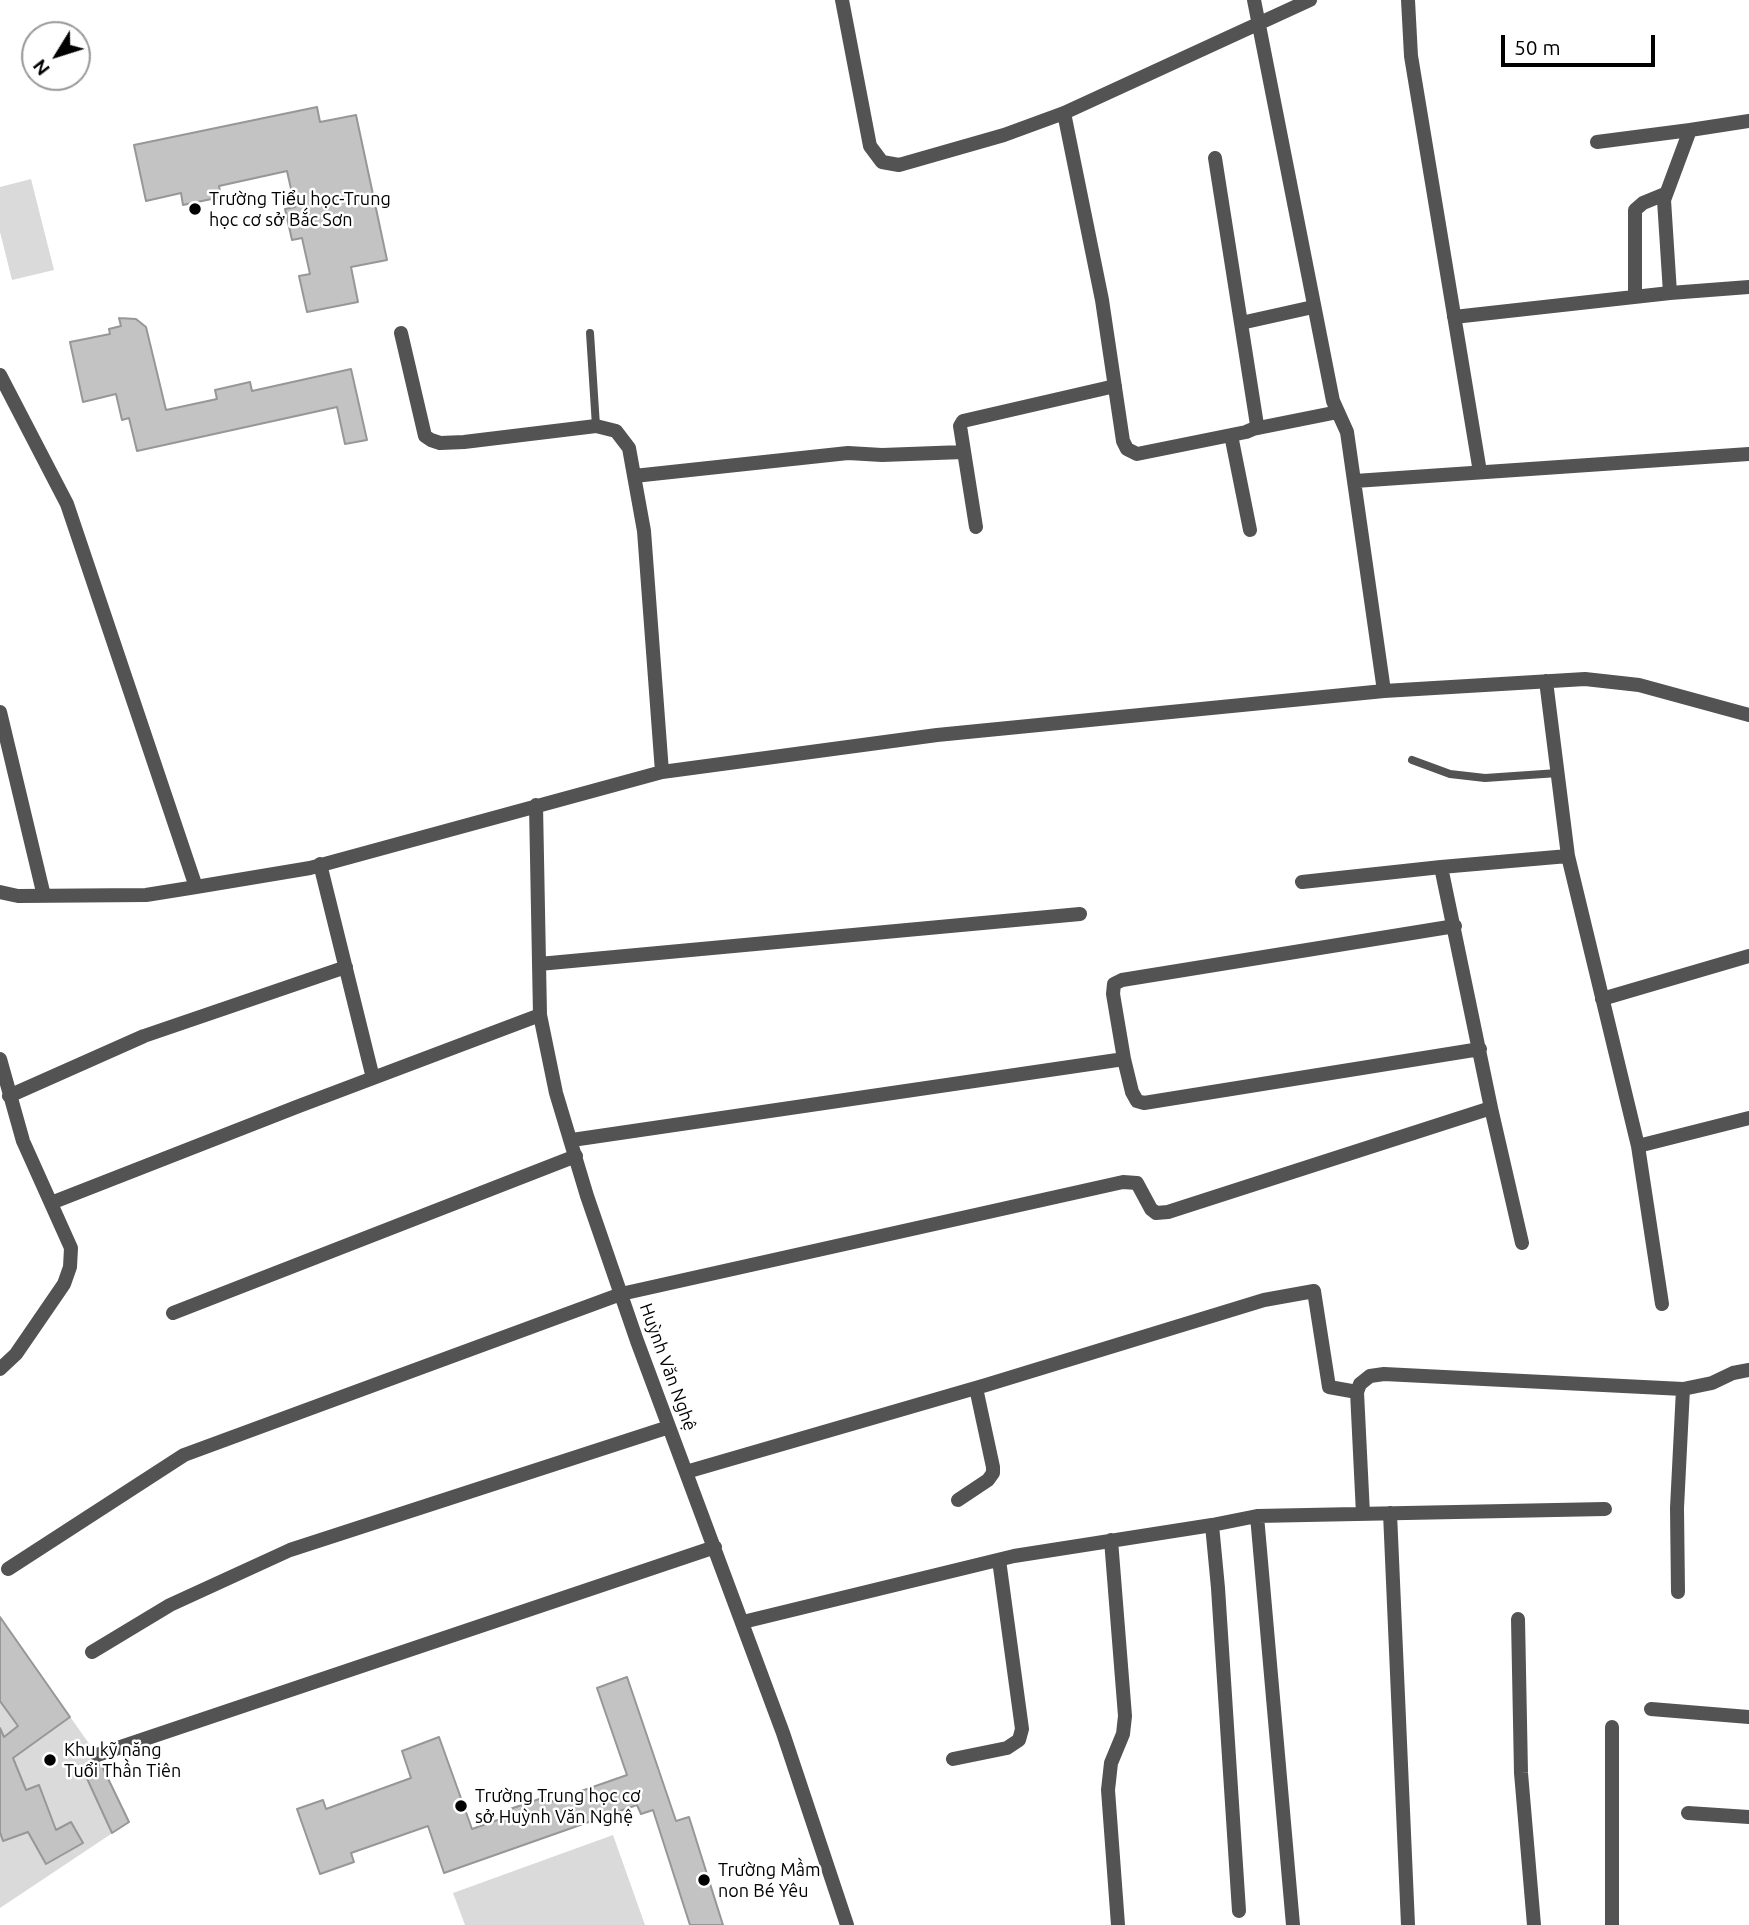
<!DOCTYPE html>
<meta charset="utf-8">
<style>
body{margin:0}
#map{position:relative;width:1749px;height:1925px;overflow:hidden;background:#fff;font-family:Ubuntu,sans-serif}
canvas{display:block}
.north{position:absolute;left:21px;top:21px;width:70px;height:70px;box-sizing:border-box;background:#fff;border:2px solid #999;border-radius:50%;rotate:232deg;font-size:19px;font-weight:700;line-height:28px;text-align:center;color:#000}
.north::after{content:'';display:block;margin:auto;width:24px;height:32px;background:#000;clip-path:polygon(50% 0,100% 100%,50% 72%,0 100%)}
.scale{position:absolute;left:1501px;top:35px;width:154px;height:32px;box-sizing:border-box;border:4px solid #000;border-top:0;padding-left:9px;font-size:21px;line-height:24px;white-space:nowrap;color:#000;-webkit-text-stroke:5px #fff;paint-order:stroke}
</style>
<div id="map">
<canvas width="1749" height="1925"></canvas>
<div class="north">N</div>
<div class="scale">50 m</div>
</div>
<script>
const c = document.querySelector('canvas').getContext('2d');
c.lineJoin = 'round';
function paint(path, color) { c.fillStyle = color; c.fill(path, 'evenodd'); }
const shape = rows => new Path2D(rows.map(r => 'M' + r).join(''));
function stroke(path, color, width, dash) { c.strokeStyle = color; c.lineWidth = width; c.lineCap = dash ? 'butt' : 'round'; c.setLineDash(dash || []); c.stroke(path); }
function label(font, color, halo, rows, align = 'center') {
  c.font = font + ' Ubuntu,sans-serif'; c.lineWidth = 5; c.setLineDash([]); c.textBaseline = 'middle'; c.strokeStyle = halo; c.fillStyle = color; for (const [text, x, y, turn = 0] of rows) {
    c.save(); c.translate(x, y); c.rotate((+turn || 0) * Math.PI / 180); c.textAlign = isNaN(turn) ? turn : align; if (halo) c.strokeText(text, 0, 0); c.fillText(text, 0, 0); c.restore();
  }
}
const green = shape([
 [31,179,54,270,12,280,0,232,0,187],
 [0,1617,97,1755,129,1822,0,1908],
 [613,1835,645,1925,465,1925,453,1893]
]);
const building = shape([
 [317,107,320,122,356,115,387,260,351,267,358,302,307,312,299,276,310,274,302,238,292,240,285,209,295,207,287,171,219,186,221,197,183,205,181,193,146,201,134,145,317,107],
 [119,318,136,319,146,327,166,410,217,399,215,390,250,382,252,391,351,369,367,440,345,444,337,407,137,451,129,418,122,420,116,394,83,402,70,342,110,334,109,329,121,326,119,318],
 [0,1617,70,1717,13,1758,26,1790,39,1785,56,1830,71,1822,83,1843,46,1864,28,1832,3,1841,0,1832,0,1728,4,1737,18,1726,0,1701,0,1617],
 [627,1677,676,1821,689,1817,723,1925,690,1925,653,1810,641,1814,637,1805,444,1873,428,1826,351,1853,354,1862,320,1874,297,1809,323,1800,326,1809,411,1778,402,1751,439,1737,472,1829,512,1815,510,1809,548,1796,550,1802,627,1775,597,1688,627,1677],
 [101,1764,129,1822,112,1833,84,1772,101,1764]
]);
const service = shape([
 [590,333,596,426],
 [1412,760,1450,774,1485,778,1558,773]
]);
const minor = shape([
 [842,0,870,146,882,162,899,165,1004,135,1064,113,1310,0],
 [1254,0,1333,401,1347,432,1384,691],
 [1408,0,1411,56,1480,472],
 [1064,113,1102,300,1123,441,1127,449,1137,454,1246,432,1253,429,1257,425,1215,158],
 [1597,142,1690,130],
 [1670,293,1664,200,1690,130,1749,121],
 [1635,297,1635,210,1643,203,1665,194],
 [1454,317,1670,293,1749,287],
 [1241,323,1313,307],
 [401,333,425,436,431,440,440,443,464,442,596,426,616,431,629,448,644,531,662,772],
 [0,375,67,504,196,887],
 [1253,429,1338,412],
 [1231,435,1250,530],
 [634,476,848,453,882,455,963,452],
 [1355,481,1749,454],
 [976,527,960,426,963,421,1115,386],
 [1546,681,1568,856,1638,1146,1662,1304],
 [0,712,44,896],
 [536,805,540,1015,556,1093,587,1196,637,1341,783,1733,847,1925],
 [320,864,373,1078],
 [1441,867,1568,856],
 [0,892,18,896,146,895,196,887,310,868,662,772,937,735,1384,691,1585,679,1639,685,1749,715],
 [1455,926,1122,980,1114,984,1113,994,1124,1059,1132,1092,1137,1101,1144,1103,1480,1049],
 [539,964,1080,914],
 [1602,999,1749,956],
 [0,1059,23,1141,71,1248,70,1267,64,1284,16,1354,0,1369],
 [9,1096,144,1036,346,967],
 [1491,1108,1522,1243],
 [572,1140,1124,1059],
 [1638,1146,1749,1118],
 [51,1203,299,1106,540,1015],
 [173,1313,576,1156],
 [686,1472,986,1385,1264,1300,1314,1291,1329,1387,1357,1392],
 [958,1500,988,1480,993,1473,993,1467,976,1388],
 [1390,1513,1408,1925],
 [1363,1514,1357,1392,1360,1384,1370,1376,1384,1374,1683,1389,1712,1383,1733,1373,1749,1370],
 [1257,1516,1293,1925],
 [1212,1525,1218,1588,1239,1911],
 [1111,1540,1125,1716,1123,1734,1111,1763,1108,1790,1118,1925],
 [8,1569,184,1455,621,1294,1123,1182,1137,1183,1151,1209,1156,1213,1168,1212,1491,1108,1441,867,1302,882],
 [1678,1592,1677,1508,1683,1389],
 [1518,1619,1521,1773,1534,1925],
 [743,1622,1014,1556,1212,1525,1257,1516,1605,1509],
 [92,1652,170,1605,290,1550,669,1427],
 [1651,1709,1749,1717],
 [97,1755,715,1547],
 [953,1759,1007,1748,1019,1740,1022,1729,999,1560],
 [1688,1813,1749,1817],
 [1612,1925,1612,1727]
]);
const markers = [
 [195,209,7,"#000"],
 [50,1760,7,"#000"],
 [461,1806,7,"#000"],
 [704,1880,7,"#000"]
];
const poiNames = [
 ["Trường Tiểu học-Trung",209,199],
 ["học cơ sở Bắc Sơn",209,220],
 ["Khu kỹ năng",64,1750],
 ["Tuổi Thần Tiên",64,1771],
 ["Trường Trung học cơ",475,1796],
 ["sở Huỳnh Văn Nghệ",475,1817],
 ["Trường Mầm",718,1870],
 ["non Bé Yêu",718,1891]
];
const streetNames = [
 ["Huỳnh Văn Nghệ",668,1367,70]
];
paint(green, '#dadada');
paint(building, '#c3c3c3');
stroke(building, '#979797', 2);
stroke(service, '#535353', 8);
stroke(minor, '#535353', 14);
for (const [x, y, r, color] of markers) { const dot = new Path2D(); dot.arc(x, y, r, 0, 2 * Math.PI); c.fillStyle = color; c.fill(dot); stroke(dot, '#fff', 2.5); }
label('18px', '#000', '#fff', poiNames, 'left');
label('18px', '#000', '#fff', streetNames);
</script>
